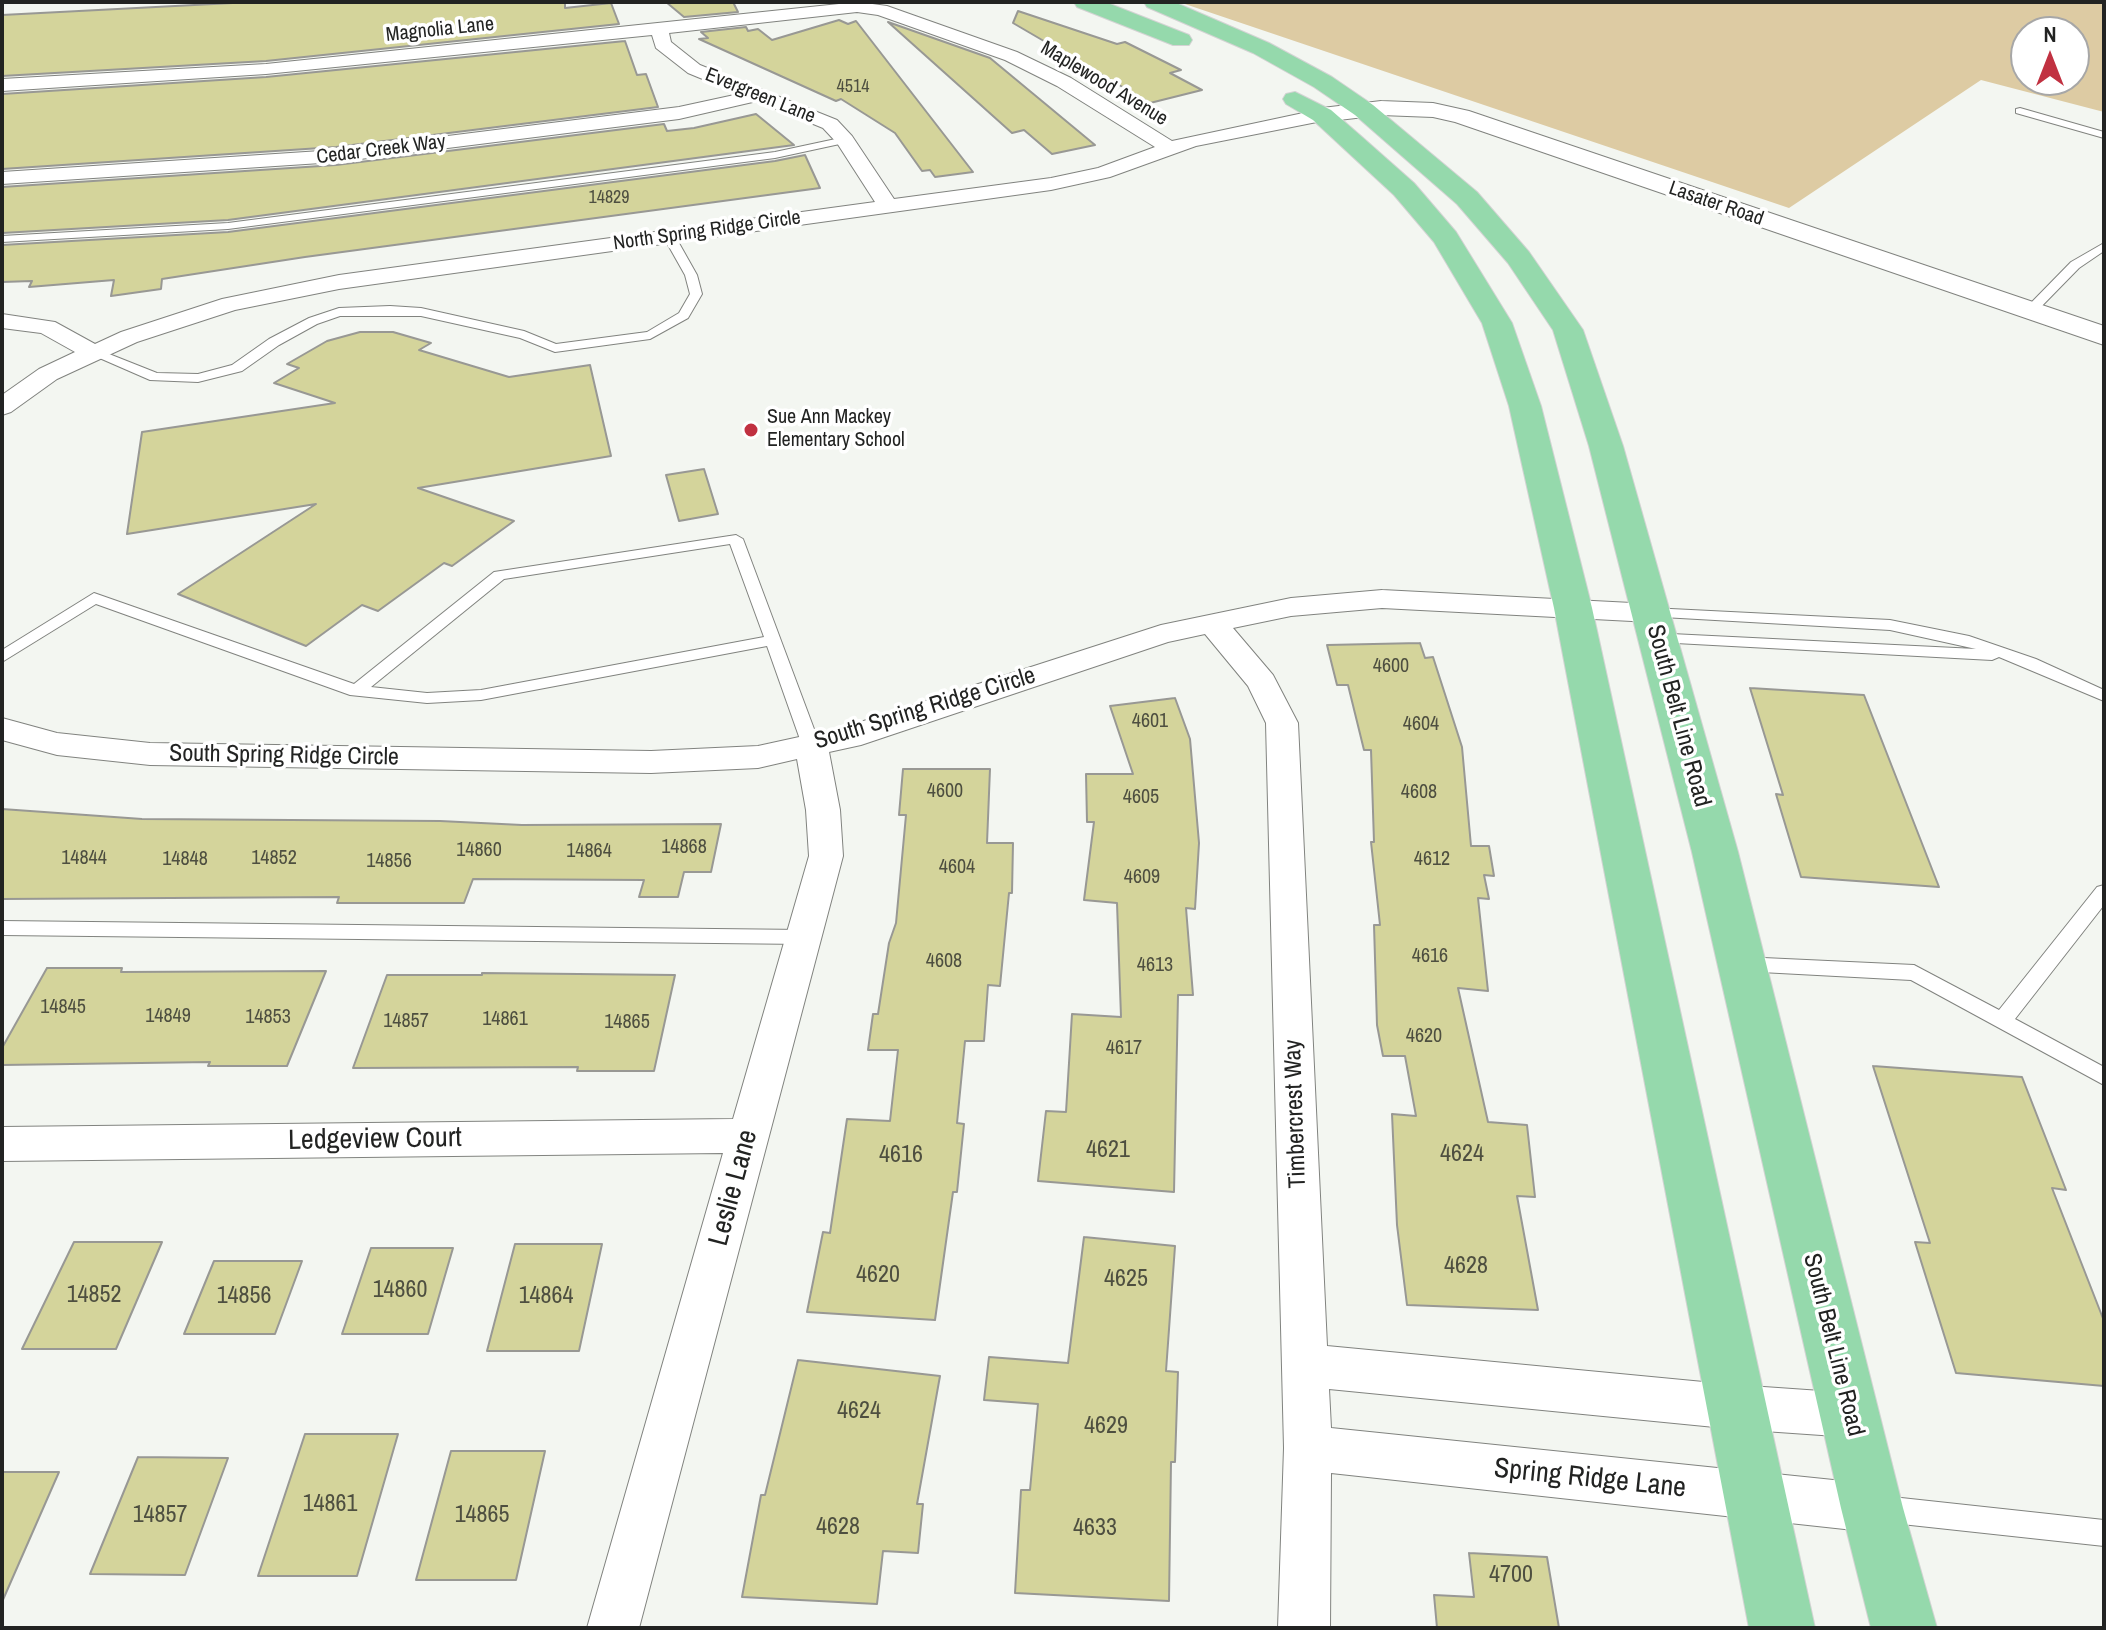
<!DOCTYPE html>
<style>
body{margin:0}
#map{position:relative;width:2106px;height:1630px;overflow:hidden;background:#f3f6f1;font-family:"Archivo Narrow",sans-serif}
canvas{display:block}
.frame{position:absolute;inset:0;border:4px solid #222322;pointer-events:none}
.north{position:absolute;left:2010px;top:16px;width:80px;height:80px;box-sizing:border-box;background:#fff;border:2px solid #a7a7a7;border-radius:50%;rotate:0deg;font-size:22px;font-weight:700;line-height:32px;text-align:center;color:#222322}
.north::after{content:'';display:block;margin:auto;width:28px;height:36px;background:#c13141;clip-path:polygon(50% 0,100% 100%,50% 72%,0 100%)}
</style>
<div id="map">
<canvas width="2106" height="1630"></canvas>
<div class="frame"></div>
<div class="north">N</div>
</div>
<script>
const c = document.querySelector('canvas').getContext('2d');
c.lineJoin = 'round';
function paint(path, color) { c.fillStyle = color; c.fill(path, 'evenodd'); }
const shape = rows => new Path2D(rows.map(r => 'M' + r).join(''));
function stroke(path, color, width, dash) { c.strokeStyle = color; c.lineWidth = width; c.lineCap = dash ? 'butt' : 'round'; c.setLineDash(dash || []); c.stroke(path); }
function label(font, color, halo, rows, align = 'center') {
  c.font = font + ' "Archivo Narrow",sans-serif'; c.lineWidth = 7; c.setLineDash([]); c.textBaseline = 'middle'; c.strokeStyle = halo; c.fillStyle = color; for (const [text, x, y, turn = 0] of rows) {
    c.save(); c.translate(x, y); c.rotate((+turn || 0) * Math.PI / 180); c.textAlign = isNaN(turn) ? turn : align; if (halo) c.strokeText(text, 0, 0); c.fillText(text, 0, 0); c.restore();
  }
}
const green = shape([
 [1179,2,2104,2,2104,112,1981,80,1789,208],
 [2026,32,2074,32,2074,80,2026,80]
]);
const building = shape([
 [252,2,565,2,565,8,611,3,619,24,266,61,2,76,2,15,252,2],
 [666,2,733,2,738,12,684,17,666,2],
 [1018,11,1117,44,1125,42,1181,70,1170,73,1202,90,1150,103,1013,23,1018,11],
 [839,20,848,24,856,21,973,172,935,177,930,170,922,171,895,133,841,99,836,101,699,39,708,38,701,32,746,27,748,31,758,29,772,40,839,20],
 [888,22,990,58,1095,145,1052,154,1024,130,1012,133,888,22],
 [625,41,637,75,646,74,658,107,336,147,2,169,2,94,266,77,625,41],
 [756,114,794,145,228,220,2,233,2,187,336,165,664,124,667,131,694,128,756,114],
 [805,155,820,188,305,257,162,279,161,289,111,296,114,280,29,287,32,281,2,282,2,245,228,232,775,161,805,155],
 [360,332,393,332,431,343,419,350,509,377,590,365,611,456,418,488,514,521,452,566,444,563,378,611,362,605,306,646,178,594,316,504,127,534,142,432,335,403,274,383,299,368,287,364,327,341,360,332],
 [704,469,718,514,679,521,666,475,704,469],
 [1420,643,1425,658,1433,657,1462,747,1471,846,1489,846,1494,876,1484,875,1489,899,1478,898,1488,991,1458,988,1488,1122,1527,1125,1535,1197,1517,1196,1538,1310,1407,1305,1397,1225,1392,1114,1416,1116,1405,1056,1383,1056,1377,1025,1374,925,1380,925,1371,842,1374,842,1371,750,1364,750,1348,685,1337,685,1327,645,1420,643],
 [1750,688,1864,695,1939,887,1801,877,1776,794,1783,795,1750,688],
 [1175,698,1190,739,1199,843,1195,909,1186,908,1193,995,1178,995,1174,1192,1038,1181,1046,1111,1066,1112,1072,1014,1121,1017,1117,903,1084,900,1094,822,1087,822,1086,774,1133,774,1110,706,1175,698],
 [903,769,990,769,987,843,1013,843,1012,893,1009,893,1000,986,988,985,984,1041,965,1041,957,1123,964,1124,957,1192,953,1192,935,1320,807,1312,823,1232,830,1233,847,1119,890,1121,898,1050,868,1050,873,1014,878,1014,889,943,896,923,906,815,899,815,903,769],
 [2,809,142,819,440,821,522,825,721,824,711,872,684,872,678,897,639,897,644,880,473,879,464,903,337,903,339,897,2,899,2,809],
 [47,968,122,968,121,972,326,971,287,1066,208,1066,210,1062,2,1065,2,1048,47,968],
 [482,973,675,975,654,1071,577,1071,578,1067,353,1068,387,975,482,975,482,973],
 [1873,1066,2022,1077,2066,1190,2052,1188,2104,1321,2104,1386,1956,1373,1915,1242,1930,1243,1873,1066],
 [1084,1237,1175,1246,1166,1371,1178,1372,1175,1462,1171,1462,1169,1601,1015,1593,1021,1490,1030,1490,1038,1404,984,1400,989,1357,1068,1363,1084,1237],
 [74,1242,162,1242,116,1349,22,1349,74,1242],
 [515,1244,602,1244,579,1351,487,1351,515,1244],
 [371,1248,453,1248,428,1334,342,1334,371,1248],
 [214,1261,302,1261,275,1334,184,1334,214,1261],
 [798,1360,940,1376,917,1504,923,1504,918,1553,883,1551,877,1604,742,1597,761,1495,765,1495,798,1360],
 [305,1434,398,1434,357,1576,258,1576,305,1434],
 [451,1451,545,1451,516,1580,416,1580,451,1451],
 [138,1457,228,1458,185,1575,90,1574,138,1457],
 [2,1472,59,1472,2,1602,2,1472],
 [1469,1553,1547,1557,1559,1628,1437,1628,1434,1595,1474,1597,1469,1553]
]);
const service = shape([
 [2020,108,2104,132,2104,138,2016,113,2016,109,2020,108],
 [845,137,850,140,849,142,775,158,228,229,2,242,2,236,228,223,775,152,845,137],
 [669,233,675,236,697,275,702,294,688,318,650,339,555,352,520,338,421,316,340,316,317,324,279,345,242,371,198,382,150,380,88,353,99,350,157,373,198,374,232,365,269,339,309,318,339,308,390,306,421,308,524,331,556,344,647,332,679,313,690,294,685,275,663,236,669,233],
 [2104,243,2104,251,2079,268,2034,314,2026,314,2026,308,2071,262,2104,243],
 [736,535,743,539,820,745,817,749,805,749,802,745,767,646,481,700,427,703,350,695,96,604,2,662,2,650,94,593,354,684,494,572,736,535],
 [730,544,764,637,481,690,427,693,371,687,504,579,730,544],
 [1651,608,1890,620,1969,636,2036,659,2104,690,2104,701,1999,657,1992,660,1657,642,1651,641,1649,637,1651,633,1976,649,1890,630,1645,616,1643,613,1651,608],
 [2104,885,2104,905,2015,1019,2104,1067,2104,1085,1911,980,1742,971,1735,969,1732,964,1735,959,1742,957,1914,965,1999,1010,2097,887,2104,885],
 [2,921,804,930,811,932,814,937,811,942,804,944,2,935,2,921],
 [1883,1496,2104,1520,2104,1546,1883,1522,1874,1518,1870,1509,1874,1500,1883,1496]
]);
const minor = shape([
 [858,2,887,6,1017,52,1071,78,1172,141,1322,109,1332,115,1322,121,1196,146,1110,177,1051,190,339,289,235,310,137,342,57,379,11,412,2,415,2,395,39,369,75,352,41,333,2,328,2,314,55,322,95,344,121,332,222,299,339,275,875,202,837,143,823,128,757,101,679,119,336,162,2,184,2,172,336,150,679,107,739,94,688,73,656,48,652,35,266,74,2,91,2,79,266,64,858,2],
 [857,12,878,15,1005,60,1057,86,1155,147,1098,168,1051,178,894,199,852,136,837,120,700,65,671,42,669,33,857,12],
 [1382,590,1651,604,1662,607,1666,613,1662,619,1651,622,1382,608,1291,616,1233,628,1273,675,1298,723,1327,1346,1735,1385,1850,1393,1866,1399,1873,1415,1866,1431,1850,1437,1735,1429,1329,1389,1331,1428,1872,1484,1889,1491,1896,1508,1889,1525,1872,1532,1331,1473,1330,1628,1278,1628,1284,1448,1266,723,1248,686,1205,634,1168,642,861,745,829,752,840,810,843,856,639,1628,587,1628,723,1153,2,1161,2,1127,733,1119,809,856,806,810,797,759,758,768,651,773,150,765,57,755,2,740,2,718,57,733,150,743,651,751,758,746,845,727,1161,625,1291,598,1382,590]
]);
const tertiary = shape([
 [1381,101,1433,103,1469,111,2104,326,2104,345,1455,122,1433,117,1381,115,1322,122,1314,120,1310,115,1314,110,1322,108,1381,101]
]);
const primary = shape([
 [1074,2,1105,2,1189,35,1192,40,1189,45,1173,45,1077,7,1074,2],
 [1144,2,1174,2,1269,43,1332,77,1373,105,1477,192,1529,252,1583,330,1623,446,1738,852,1903,1508,1937,1628,1871,1628,1841,1508,1692,852,1589,446,1553,330,1508,263,1457,204,1355,115,1314,87,1253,53,1147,7,1144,2],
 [1295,92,1331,110,1362,137,1414,183,1456,232,1512,323,1541,406,1592,608,1815,1628,1749,1628,1554,608,1509,406,1482,323,1434,242,1394,195,1313,120,1286,104,1283,99,1286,94,1295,92]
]);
const markers = [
 [751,430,8,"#c13141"]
];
const farNumbernames = [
 ["4514",853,87],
 ["14829",609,198]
];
const farStreetnames = [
 ["Magnolia Lane",440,30,-6],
 ["Maplewood Avenue",1104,84,31],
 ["Evergreen Lane",760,96,22],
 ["Cedar Creek Way",381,150,-7],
 ["Lasater Road",1716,204,19],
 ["North Spring Ridge Circle",707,231,-8]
];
const farPoinames = [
 ["Sue Ann Mackey",767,418],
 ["Elementary School",767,441]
];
const numberNames = [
 ["4600",1391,667],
 ["4601",1150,722],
 ["4604",1421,725],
 ["4600",945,792],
 ["4608",1419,793],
 ["4605",1141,798],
 ["14868",684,848],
 ["14860",479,851],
 ["14864",589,852],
 ["14844",84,859],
 ["14852",274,859],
 ["14848",185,860],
 ["4612",1432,860],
 ["14856",389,862],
 ["4604",957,868],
 ["4609",1142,878],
 ["4616",1430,957],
 ["4608",944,962],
 ["4613",1155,966],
 ["14845",63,1008],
 ["14849",168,1017],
 ["14853",268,1018],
 ["14861",505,1020],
 ["14857",406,1022],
 ["14865",627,1023],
 ["4620",1424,1037],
 ["4617",1124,1049]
];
const streetNames = [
 ["South Spring Ridge Circle",925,709,-17],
 ["South Belt Line Road",1678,716,75],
 ["South Spring Ridge Circle",284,756,1],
 ["Timbercrest Way",1296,1114,-92],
 ["South Belt Line Road",1833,1345,76]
];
const nearNumbernames = [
 ["4621",1108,1151],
 ["4624",1462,1155],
 ["4616",901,1156],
 ["4628",1466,1267],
 ["4620",878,1276],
 ["4625",1126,1280],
 ["14860",400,1291],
 ["14852",94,1296],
 ["14856",244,1297],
 ["14864",546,1297],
 ["4624",859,1412],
 ["4629",1106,1427],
 ["14861",330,1505],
 ["14857",160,1516],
 ["14865",482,1516],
 ["4628",838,1528],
 ["4633",1095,1529],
 ["4700",1511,1576]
];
const nearStreetnames = [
 ["Ledgeview Court",375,1140,-1],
 ["Leslie Lane",734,1188,-75],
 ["Spring Ridge Lane",1590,1479,6]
];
paint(green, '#ddcba3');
paint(building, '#d4d49b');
stroke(building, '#989894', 2);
stroke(service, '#81837f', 2);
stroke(minor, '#81837f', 2);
stroke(tertiary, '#81837f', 2);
stroke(primary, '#d3d3d3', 2);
paint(service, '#fff');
paint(minor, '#fff');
paint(tertiary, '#fff');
paint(primary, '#95d9ac');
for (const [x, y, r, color] of markers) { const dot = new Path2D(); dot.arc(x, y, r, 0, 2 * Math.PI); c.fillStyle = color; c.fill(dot); stroke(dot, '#fff', 3); }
label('18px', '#4e4f40', null, farNumbernames);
label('20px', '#222322', '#fff', farStreetnames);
label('20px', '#222322', '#fff', farPoinames, 'left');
label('20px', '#4e4f40', null, numberNames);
label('24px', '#222322', '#fff', streetNames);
label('24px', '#4e4f40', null, nearNumbernames);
label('28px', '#222322', '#fff', nearStreetnames);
</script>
